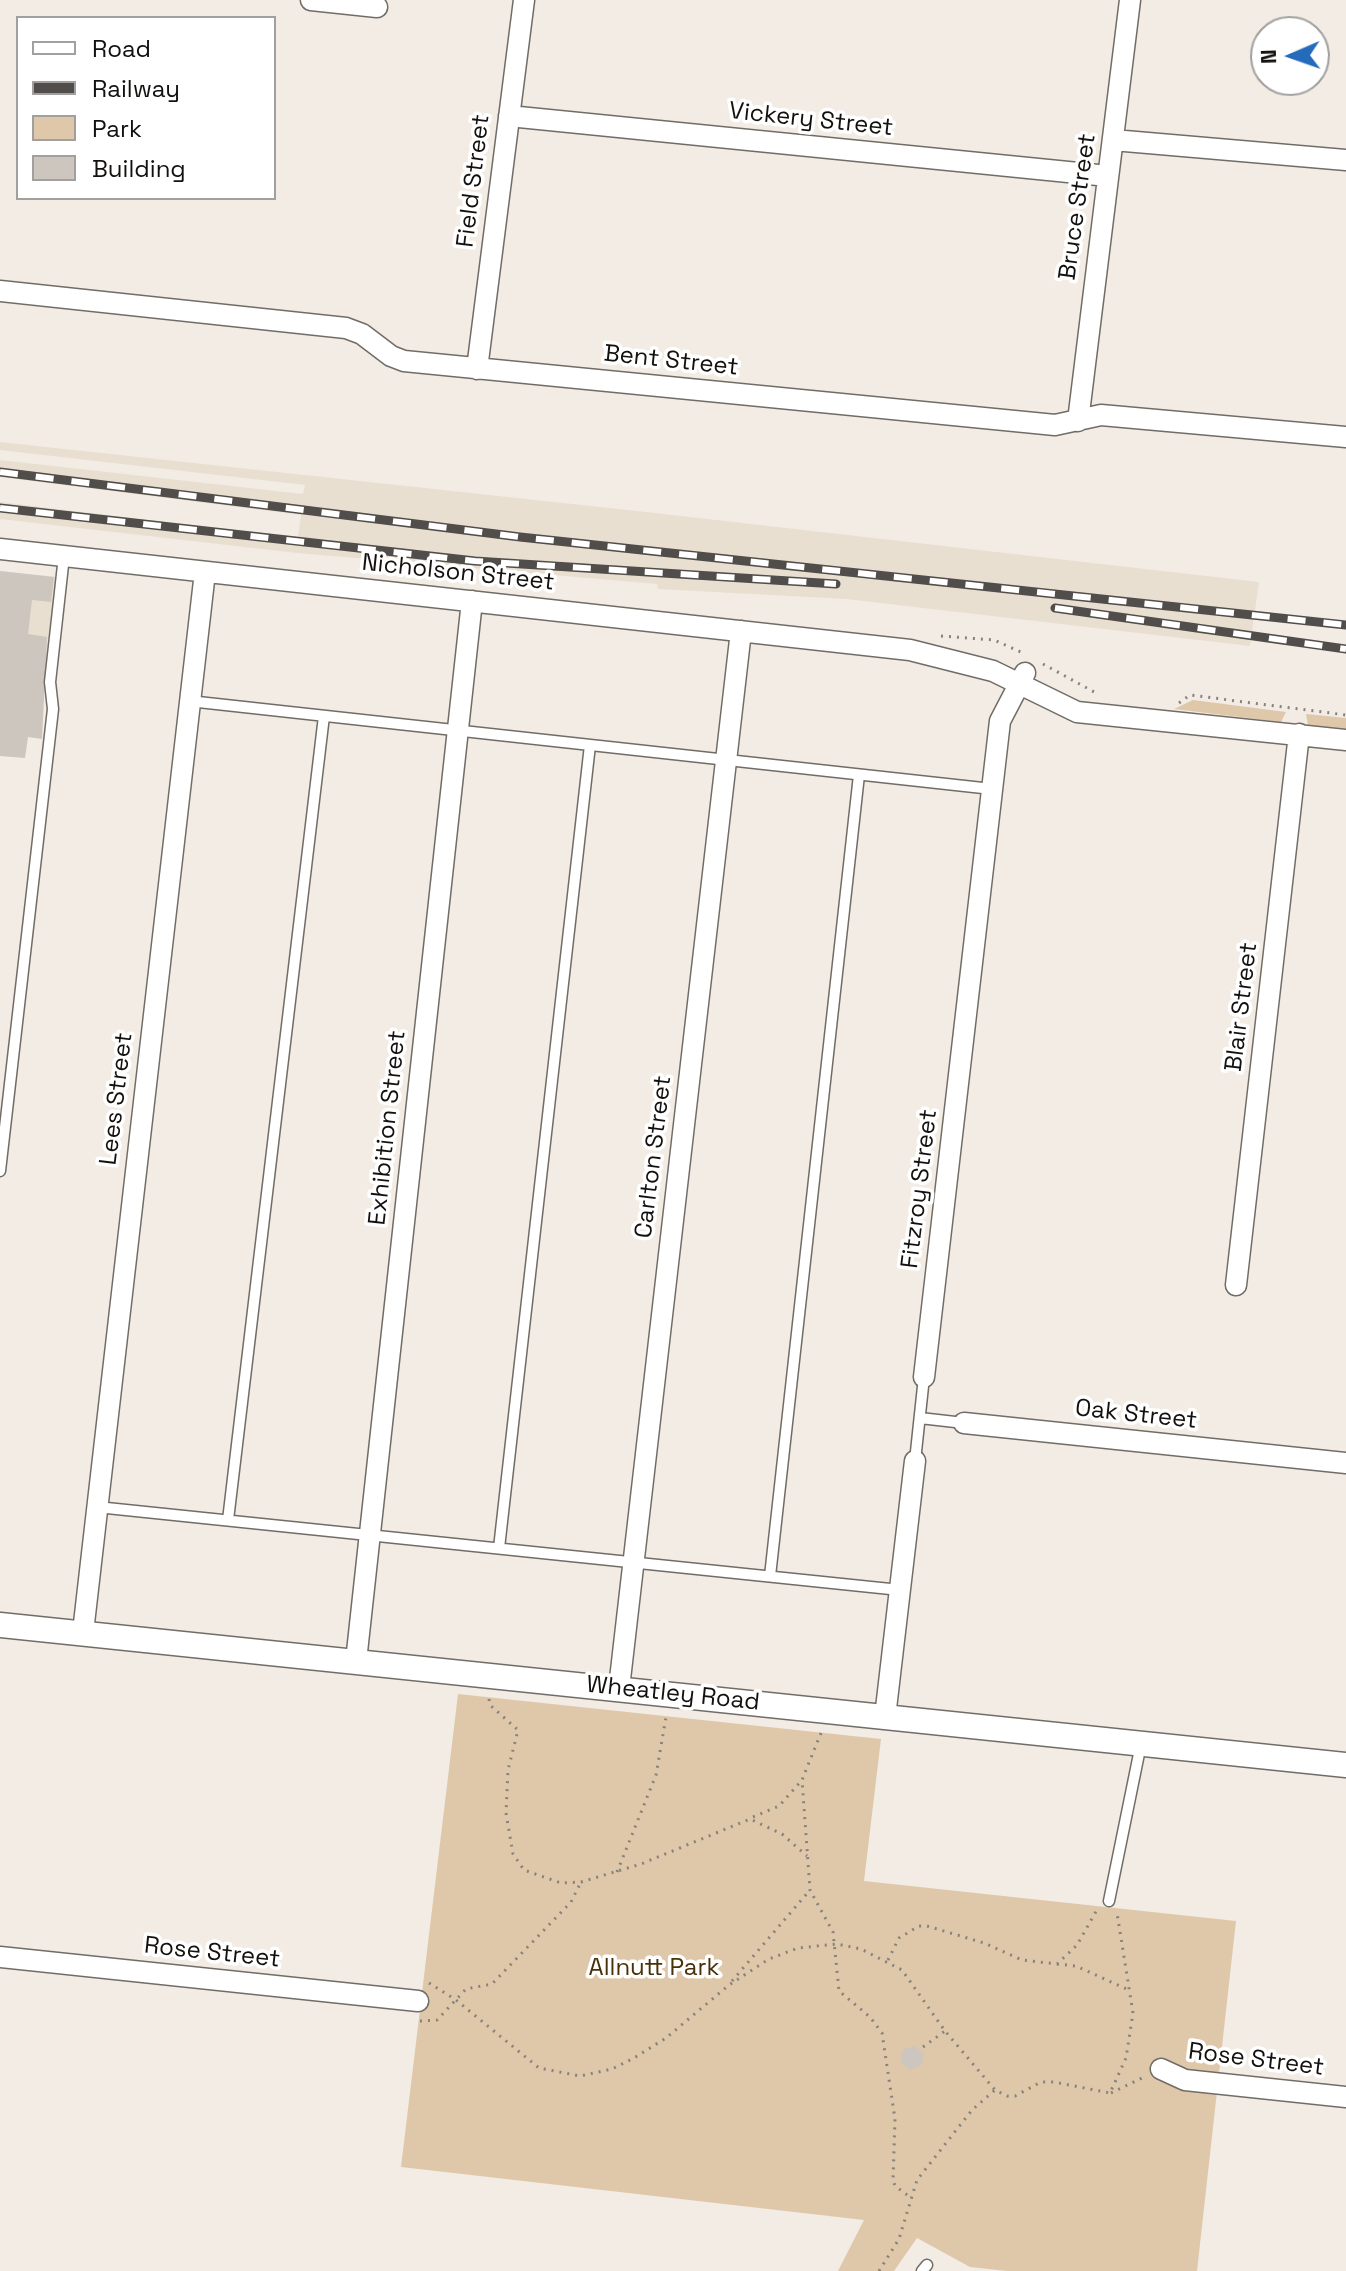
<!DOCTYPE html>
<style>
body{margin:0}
#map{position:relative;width:1346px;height:2271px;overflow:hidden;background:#f2ece4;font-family:"Space Grotesk",sans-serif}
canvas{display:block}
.legend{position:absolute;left:16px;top:16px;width:260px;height:184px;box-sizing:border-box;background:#fff;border:2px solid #a1a09f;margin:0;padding:10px 14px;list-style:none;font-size:24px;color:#13110f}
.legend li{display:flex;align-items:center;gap:16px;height:40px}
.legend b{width:40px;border:2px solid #a1a09f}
.north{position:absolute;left:1250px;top:16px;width:80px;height:80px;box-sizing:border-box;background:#fff;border:2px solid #a1a09f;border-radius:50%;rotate:268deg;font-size:22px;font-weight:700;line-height:32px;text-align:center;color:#13110f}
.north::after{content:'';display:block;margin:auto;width:28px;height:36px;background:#256bbb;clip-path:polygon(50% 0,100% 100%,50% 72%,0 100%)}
</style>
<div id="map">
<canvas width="1346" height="2271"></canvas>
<ul class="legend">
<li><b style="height:10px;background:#fff"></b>Road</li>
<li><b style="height:10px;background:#514d4a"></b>Railway</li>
<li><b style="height:22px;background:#dfc8a9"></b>Park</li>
<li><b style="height:22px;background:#ccc6bf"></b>Building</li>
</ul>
<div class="north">N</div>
</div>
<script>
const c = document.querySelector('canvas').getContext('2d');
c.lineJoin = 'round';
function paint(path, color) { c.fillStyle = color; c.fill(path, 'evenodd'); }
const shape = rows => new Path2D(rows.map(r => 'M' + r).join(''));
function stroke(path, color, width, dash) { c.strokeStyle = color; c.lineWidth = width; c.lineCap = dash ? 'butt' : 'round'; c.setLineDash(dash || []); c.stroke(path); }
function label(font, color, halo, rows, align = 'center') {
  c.font = font + ' "Space Grotesk",sans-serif'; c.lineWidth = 7; c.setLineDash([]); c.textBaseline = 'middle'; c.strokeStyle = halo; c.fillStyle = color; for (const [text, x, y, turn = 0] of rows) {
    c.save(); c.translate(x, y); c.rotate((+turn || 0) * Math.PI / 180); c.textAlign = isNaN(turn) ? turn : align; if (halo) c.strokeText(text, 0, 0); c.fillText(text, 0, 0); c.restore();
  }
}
const built = shape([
 [0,442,646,512,1259,582,1250,646,846,599,658,589,657,584,297,553,0,519,0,502,298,538,301,515,0,477,0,460,303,494,305,485,0,450],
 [0,571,58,577,44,688,0,683]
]);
const green = shape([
 [1193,700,1286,712,1281,722,1174,709],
 [1306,714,1346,718,1346,729,1308,725],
 [458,1694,881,1739,864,1881,1236,1921,1197,2271,1007,2271,970,2267,917,2238,894,2271,838,2271,864,2220,401,2167]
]);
const building = shape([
 [0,571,54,577,51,602,32,600,28,634,47,637,42,739,28,737,25,758,0,756],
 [914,2046,924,2053,922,2065,910,2070,901,2062,902,2050]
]);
const path = shape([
 [941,636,994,640,1023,653],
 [1043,664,1096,693],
 [1179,703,1190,695,1346,715],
 [489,1699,490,1705,518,1730,508,1770,506,1813,513,1854,524,1870,561,1883,581,1882,641,1864,750,1819,782,1834,807,1856],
 [821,1733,802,1780,810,1890,833,1932,839,1991,870,2017,882,2033,895,2119,893,2180,895,2186,910,2197],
 [753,1817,779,1806,802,1780],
 [617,1872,656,1775,666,1717],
 [888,1960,899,1938,919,1926,927,1926,984,1943,1022,1960,1057,1964,1077,1945,1098,1908],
 [1057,1964,1076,1966,1131,1991],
 [732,1981,810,1890],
 [429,1983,456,2000,539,2068,580,2076,612,2069,634,2058,666,2038,729,1985,769,1959,798,1948,837,1944,861,1949,902,1970,945,2031,995,2090],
 [420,2021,437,2020,466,1989,492,1984,571,1902,581,1882],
 [923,2047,945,2031],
 [1111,2093,1144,2077],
 [879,2271,899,2239,917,2180,972,2110,995,2090,1007,2096,1015,2096,1041,2082,1054,2082,1110,2093,1126,2058,1133,2013,1117,1913]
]);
const service = shape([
 [189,701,992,789],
 [0,1171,53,709,50,682,64,556],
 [920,1418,964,1423],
 [915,1461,924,1377],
 [97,1507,900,1590],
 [228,1520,324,716],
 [499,1548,590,745],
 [770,1576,859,775],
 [1109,1901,1141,1744],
 [922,2271,927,2265]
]);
const minor = shape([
 [311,0,377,7],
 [509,116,1108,176],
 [1113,140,1346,160],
 [0,291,346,328,362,334,391,356,404,361,1055,425,1101,415,1346,437],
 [477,369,524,0],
 [1078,421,1130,0],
 [0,549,910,650,993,671,1077,712,1346,740],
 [1236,1285,1299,734],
 [924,1377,1000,721,1025,673],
 [964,1423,1346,1463],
 [83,1632,205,572],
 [356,1661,472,601],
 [619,1688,741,631],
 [885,1717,915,1461],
 [0,1957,418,2001],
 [1161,2069,1185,2080,1346,2097]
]);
const tertiary = shape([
 [0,1625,1346,1765]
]);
const rail = shape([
 [0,472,520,537,1346,625],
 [0,508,475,561,836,584],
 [1055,608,1346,649]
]);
const streetNames = [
 ["Vickery Street",811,120,6],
 ["Field Street",474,181,-83],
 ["Bruce Street",1078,207,-82],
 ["Bent Street",671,361,6],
 ["Nicholson Street",458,573,6],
 ["Blair Street",1242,1007,-83],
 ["Lees Street",117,1099,-83],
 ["Exhibition Street",388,1128,-84],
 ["Carlton Street",654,1157,-83],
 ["Fitzroy Street",920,1189,-83],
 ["Oak Street",1136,1415,6],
 ["Wheatley Road",673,1694,6],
 ["Rose Street",212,1953,6],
 ["Rose Street",1256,2060,7]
];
const parkNames = [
 ["Allnutt Park",654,1968]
];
paint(built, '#e9dfd1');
paint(green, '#dfc8a9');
paint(building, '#ccc6bf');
stroke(service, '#716c66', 13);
stroke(minor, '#716c66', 23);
stroke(tertiary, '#716c66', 27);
stroke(path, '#86827d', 3, [2, 6]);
stroke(service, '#fff', 10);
stroke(minor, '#fff', 20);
stroke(tertiary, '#fff', 24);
stroke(rail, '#514d4a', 9);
stroke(rail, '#fff', 6, [18]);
label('24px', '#13110f', '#fff', streetNames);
label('24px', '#493008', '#fff', parkNames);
</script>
